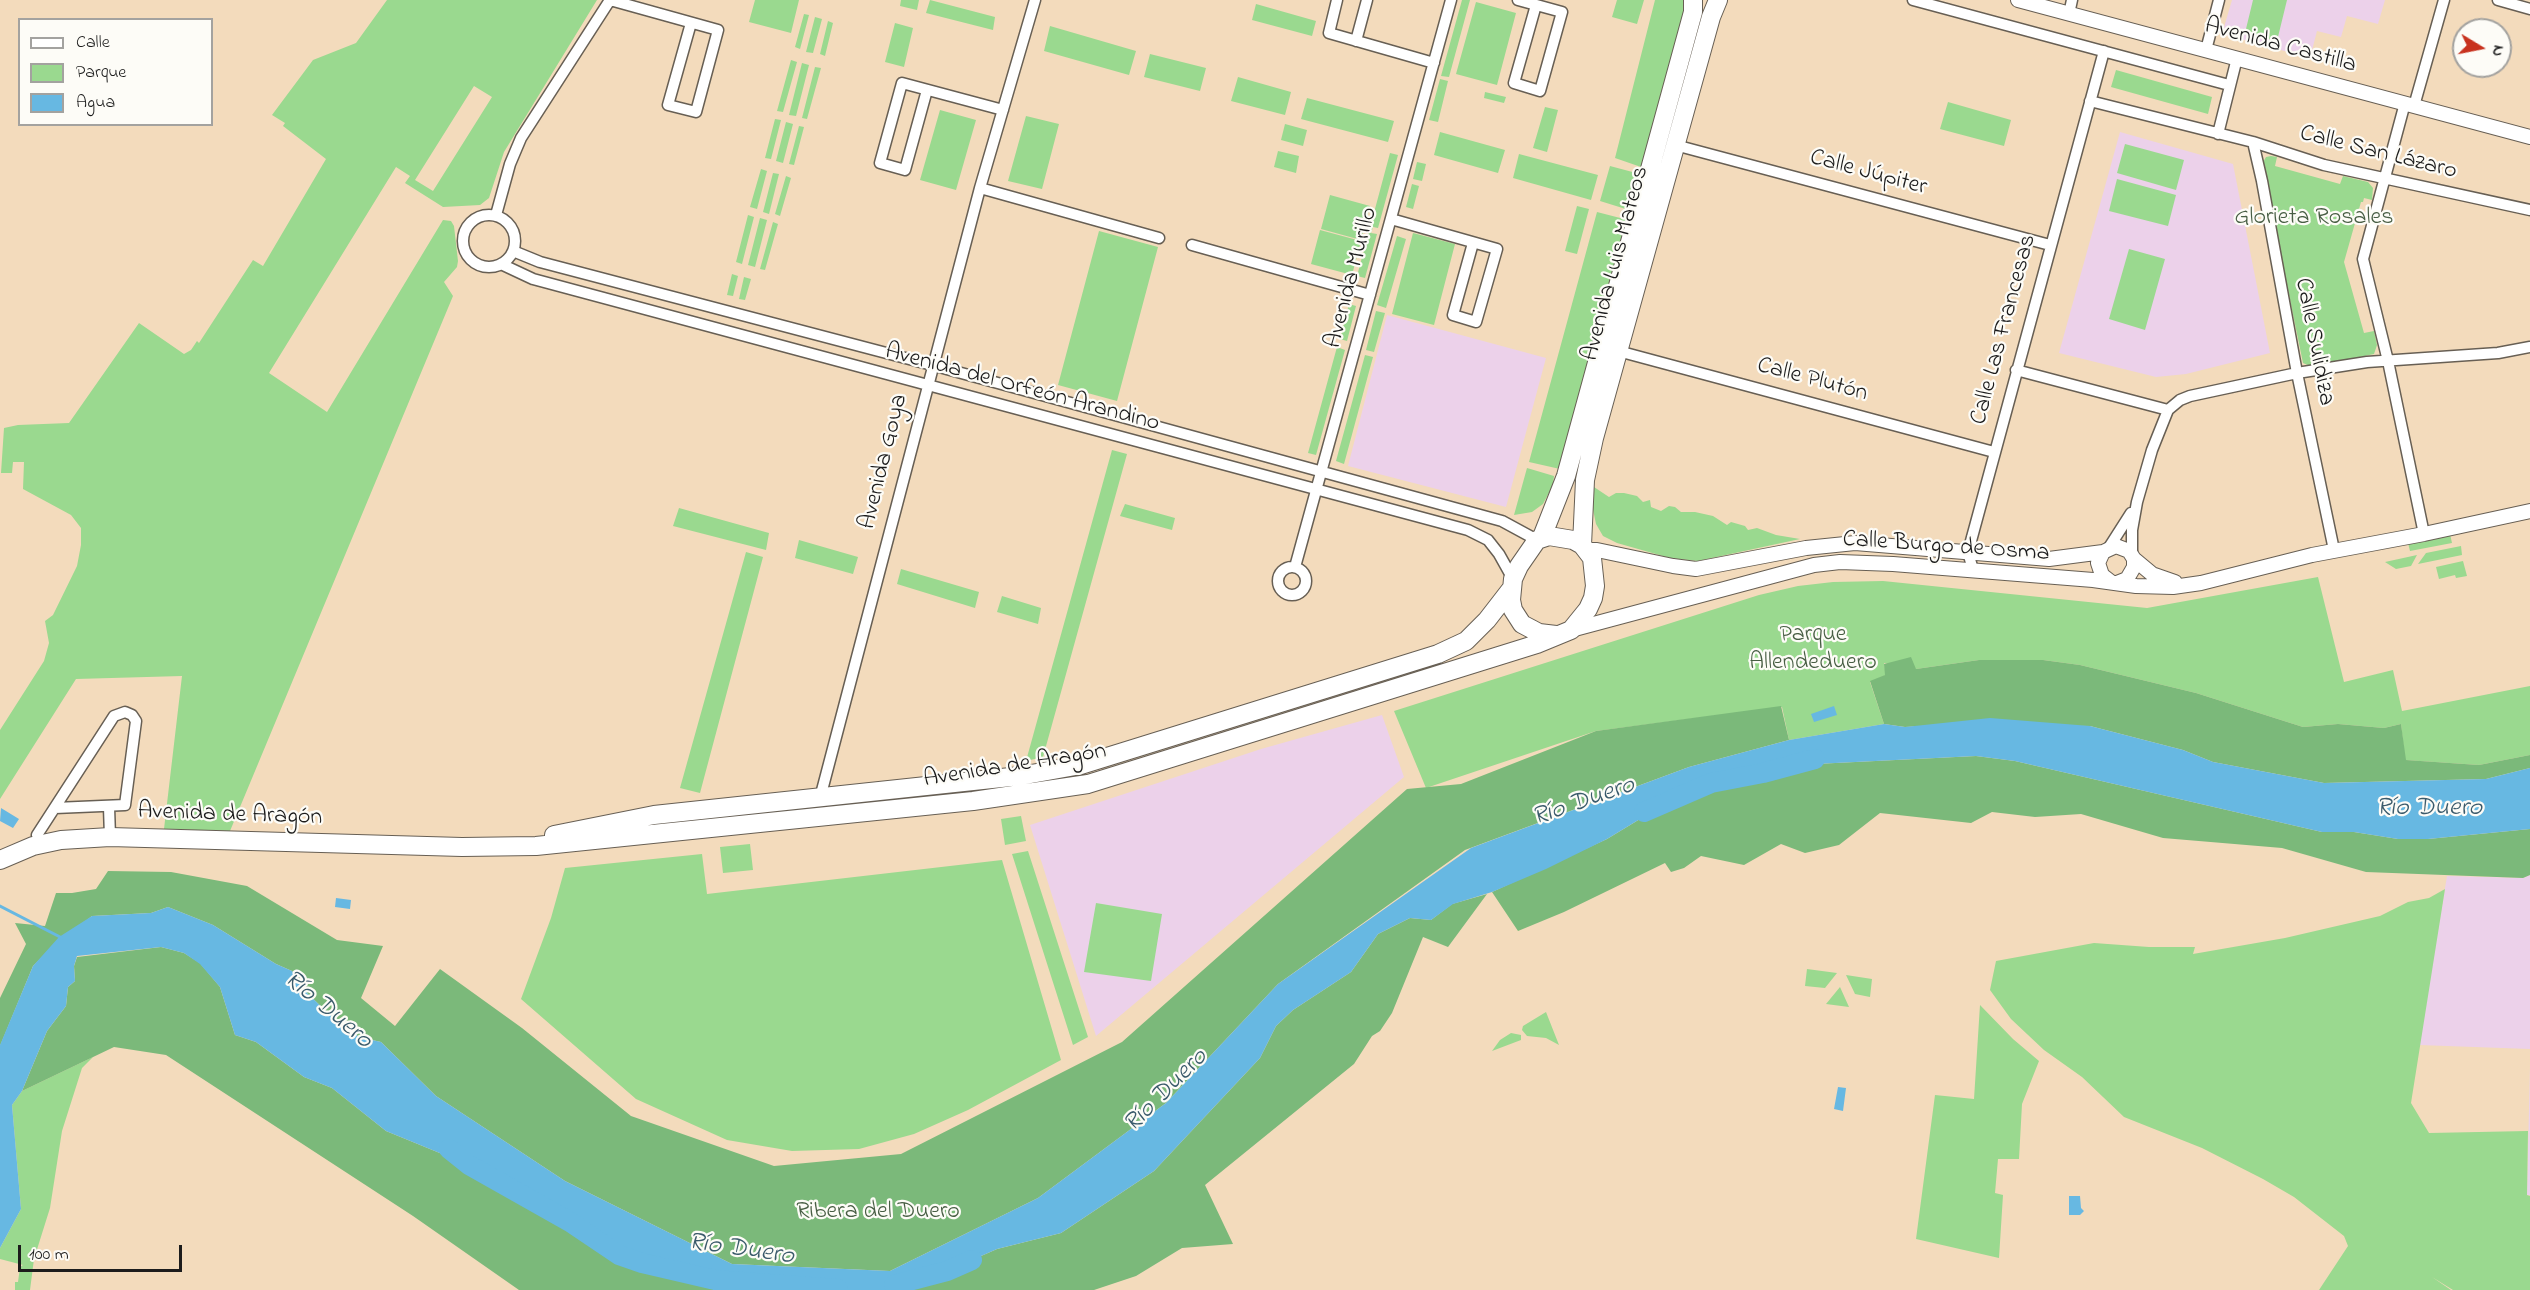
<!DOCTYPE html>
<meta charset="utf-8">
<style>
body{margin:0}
#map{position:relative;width:2530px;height:1290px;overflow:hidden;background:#f3dbbc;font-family:"Indie Flower",sans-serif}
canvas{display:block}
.legend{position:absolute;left:18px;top:18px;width:195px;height:108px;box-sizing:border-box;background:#fdfcf7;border:2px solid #a3a29f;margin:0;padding:8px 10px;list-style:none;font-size:18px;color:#1c1c1c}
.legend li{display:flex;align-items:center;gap:12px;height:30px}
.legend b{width:30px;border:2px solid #a3a29f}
.north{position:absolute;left:2452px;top:18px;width:60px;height:60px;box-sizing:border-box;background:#fdfcf7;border:2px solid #a3a29f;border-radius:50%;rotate:100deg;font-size:16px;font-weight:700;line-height:24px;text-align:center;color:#1c1c1c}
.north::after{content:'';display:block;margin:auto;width:21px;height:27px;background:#c8321e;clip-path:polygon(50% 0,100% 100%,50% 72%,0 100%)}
.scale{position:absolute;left:18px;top:1245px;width:164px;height:27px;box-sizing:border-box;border:3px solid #1c1c1c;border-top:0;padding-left:8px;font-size:18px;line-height:21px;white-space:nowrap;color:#1c1c1c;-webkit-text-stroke:4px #fdfcf7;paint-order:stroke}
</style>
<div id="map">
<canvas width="2530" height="1290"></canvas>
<ul class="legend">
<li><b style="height:8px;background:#fff"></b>Calle</li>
<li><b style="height:16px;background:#9ad98f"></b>Parque</li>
<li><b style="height:16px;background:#67b8e2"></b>Agua</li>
</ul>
<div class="north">N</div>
<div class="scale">100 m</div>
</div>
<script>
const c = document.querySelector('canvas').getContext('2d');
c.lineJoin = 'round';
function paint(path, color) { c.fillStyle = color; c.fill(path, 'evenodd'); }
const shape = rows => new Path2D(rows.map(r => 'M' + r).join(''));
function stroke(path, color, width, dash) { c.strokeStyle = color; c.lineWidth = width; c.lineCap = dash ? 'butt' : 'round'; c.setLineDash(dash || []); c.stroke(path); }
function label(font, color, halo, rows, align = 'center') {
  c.font = font + ' "Indie Flower",sans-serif'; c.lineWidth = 4.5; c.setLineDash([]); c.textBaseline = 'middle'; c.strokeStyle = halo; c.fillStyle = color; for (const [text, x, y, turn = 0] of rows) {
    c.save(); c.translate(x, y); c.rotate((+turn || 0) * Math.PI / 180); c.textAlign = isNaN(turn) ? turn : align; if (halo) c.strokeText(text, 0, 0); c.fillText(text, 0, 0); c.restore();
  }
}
const built = shape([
 [2232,0,2385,0,2378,24,2347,16,2341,37,2317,31,2310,58,2222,34],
 [2120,132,2233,164,2270,353,2186,374,2156,377,2059,353],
 [1387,315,1546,358,1506,507,1348,466],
 [1382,715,1404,777,1096,1036,1030,825,1261,749],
 [2530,875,2530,1049,2419,1045,2447,876,2523,878],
 [2530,1066,2530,1195,2527,1195]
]);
const green = shape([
 [387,0,597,0,504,152,489,198,480,205,443,207,405,183,410,176,396,167,269,373,327,412,443,220,451,221,454,226,458,261,457,267,444,282,453,296,230,831,164,829,182,676,76,679,0,799,0,730,44,661,49,643,45,621,53,615,77,566,81,545,81,528,71,515,23,489,24,462,13,462,12,473,1,473,4,428,18,425,69,423,139,323,184,354,191,350,197,341,199,343,253,260,263,266,326,159,283,126,285,123,272,115,313,60,356,43],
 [474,86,492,97,433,191,415,180],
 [755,0,799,0,791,33,749,22],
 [901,0,919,0,917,10,900,6],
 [930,0,995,17,993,30,926,13],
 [1462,0,1470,0,1449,77,1441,76],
 [1617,0,1644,0,1637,24,1612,17],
 [1655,0,1685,0,1686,6,1641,167,1615,158],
 [2253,0,2287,0,2277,41,2245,33],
 [1476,2,1516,13,1497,85,1456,74],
 [1256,4,1316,21,1312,36,1252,20],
 [804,14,809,15,800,49,795,47],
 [815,17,822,19,813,53,806,52],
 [828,21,833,23,825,56,820,54],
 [895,23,913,28,904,67,885,62],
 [1050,26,1136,51,1129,75,1044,51],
 [1150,54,1206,68,1200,91,1144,77],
 [791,60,797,62,783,112,777,111],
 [802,63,809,65,796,116,789,115],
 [815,67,821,68,807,119,802,118],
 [2116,70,2212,97,2208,114,2111,87],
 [1238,77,1291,92,1285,115,1231,101],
 [1440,79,1448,81,1438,122,1429,120],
 [1485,92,1506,97,1504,103,1484,98],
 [1307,98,1394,121,1388,142,1301,119],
 [1948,102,2011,120,2004,146,1940,129],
 [1545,107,1558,110,1547,152,1533,148],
 [940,110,976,120,956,190,920,180],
 [1026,116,1059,124,1042,189,1008,181],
 [775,119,781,120,771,159,765,158],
 [786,122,793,124,783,163,776,161],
 [1285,124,1307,130,1303,146,1281,140],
 [799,126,804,127,794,165,789,164],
 [1440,132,1505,150,1498,173,1434,155],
 [2125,144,2184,160,2176,190,2117,173],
 [1278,151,1299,156,1296,173,1274,167],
 [1390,153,1398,155,1378,228,1373,227,1371,233,1377,234,1365,278,1357,276],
 [1519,154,1598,175,1591,200,1513,178],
 [2271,156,2277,157,2275,166,2340,184,2343,176,2368,182,2373,188,2372,200,2364,198,2363,202,2361,202,2344,262,2364,333,2374,331,2377,345,2374,354,2312,367,2303,363,2262,164,2266,157],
 [1417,162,1426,164,1422,181,1413,179],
 [1610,166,1640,174,1629,210,1600,201],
 [761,169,767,171,757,209,750,207],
 [773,173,779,174,769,214,763,212],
 [786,176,791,178,780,216,775,214],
 [2117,179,2176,195,2168,226,2109,211],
 [1412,184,1419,186,1413,209,1406,207],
 [1330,195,1370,206,1361,240,1321,229],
 [1577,206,1589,209,1577,254,1565,251],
 [1597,212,1628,220,1560,469,1529,462],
 [748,215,754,217,742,264,736,262],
 [760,218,767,220,755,267,748,265],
 [773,222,778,224,765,270,760,269],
 [1320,230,1361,241,1352,275,1311,264],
 [1099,231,1158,247,1117,401,1058,385],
 [1413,233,1455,244,1434,325,1392,314],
 [1397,236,1406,239,1386,308,1377,305],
 [2129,249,2165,259,2145,330,2109,319],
 [732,274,738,276,733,296,727,295],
 [744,277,751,279,745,300,739,299],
 [1349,304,1356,306,1347,341,1340,339],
 [1376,311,1385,313,1374,352,1366,350],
 [1337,347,1345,350,1316,455,1308,453],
 [1365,355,1373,357,1344,464,1336,461],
 [1112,450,1127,454,1043,757,1026,761],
 [1527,468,1554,476,1553,485,1543,504,1532,512,1514,515],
 [1594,487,1609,497,1616,493,1624,493,1637,496,1643,502,1650,500,1651,507,1661,511,1669,506,1675,507,1681,512,1695,512,1713,516,1727,525,1731,522,1745,526,1748,530,1757,528,1776,535,1800,539,1698,561,1670,558,1617,543,1603,536,1596,524,1591,500],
 [1125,504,1175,518,1172,530,1120,516],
 [679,508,769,533,766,550,673,526],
 [2450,534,2452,543,2410,551,2408,543],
 [799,540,858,557,853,574,795,558],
 [2461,546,2462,555,2418,564,2426,553],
 [746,552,763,557,700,793,680,788],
 [2417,555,2411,566,2396,569,2385,562],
 [2463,561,2467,576,2456,578,2455,575,2439,579,2436,567],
 [901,569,979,592,975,608,897,584],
 [2318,577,2344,682,2393,670,2402,711,2530,686,2530,755,2479,765,2405,760,2401,724,2384,728,2338,724,2303,727,2196,693,2080,665,2043,660,1979,660,1916,669,1884,663,1886,675,1870,682,1884,724,1789,740,1782,707,1596,731,1426,788,1394,711,1759,595,1798,586,1833,582,1883,581,2147,608],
 [1002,596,1041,608,1038,624,997,612],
 [1021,816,1026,841,1005,845,1001,819],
 [750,844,753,870,723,873,720,847],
 [1028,851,1088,1037,1073,1045,1012,854],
 [702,854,707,894,1002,860,1061,1060,968,1110,914,1134,859,1149,792,1151,727,1140,636,1099,521,999,551,918,565,868],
 [2445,889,2411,1103,2429,1133,2528,1131,2527,1195,2530,1196,2530,1290,2453,1290,2432,1277,2451,1290,2319,1290,2348,1246,2344,1236,2294,1197,2263,1179,2202,1148,2124,1117,2082,1077,2044,1050,2011,1019,1990,990,1996,961,2094,943,2149,947,2195,947,2193,954,2285,938,2380,916,2408,902,2429,898],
 [1096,903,1162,914,1151,981,1084,972],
 [1807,969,1837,973,1825,988,1805,986],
 [1846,975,1872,979,1870,997,1855,994],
 [1840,987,1849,1007,1826,1004],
 [1980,1005,2013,1039,2039,1061,2022,1104,2019,1159,1998,1159,1995,1193,2003,1195,1999,1258,1916,1239,1935,1095,1974,1099],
 [1546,1012,1559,1045,1546,1038,1527,1036,1522,1030,1523,1026],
 [1511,1033,1521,1035,1521,1040,1492,1051,1500,1040],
 [93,1057,82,1068,62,1131,50,1208,34,1259,30,1290,15,1290,15,1282,18,1282,20,1267,23,1265,0,1259,0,1248,21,1209,12,1105,22,1091]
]);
const forest = shape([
 [1911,657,1916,669,1979,660,2043,660,2080,665,2196,693,2303,727,2338,724,2384,728,2401,724,2406,760,2479,765,2530,755,2530,768,2486,779,2324,783,2213,762,2183,750,2090,726,1938,725,1905,727,1884,724,1870,681,1885,675,1884,664],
 [1781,706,1789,740,1689,767,1465,850,1278,984,1166,1103,1038,1198,890,1271,732,1264,565,1181,436,1096,381,1042,359,1037,327,1012,307,993,292,971,276,964,213,925,168,907,151,913,92,916,45,954,33,966,0,1046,0,998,26,944,15,923,45,926,56,893,72,893,96,889,108,871,171,872,247,886,337,940,383,946,361,998,395,1026,440,969,522,1028,631,1116,774,1166,901,1154,1122,1042,1407,789,1461,784,1596,731],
 [1976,756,2015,761,2322,832,2354,832,2398,839,2428,839,2530,829,2530,875,2523,878,2366,872,2282,848,2163,838,2081,814,2035,817,1992,812,1971,823,1880,813,1839,845,1805,853,1781,844,1744,865,1701,856,1684,868,1671,872,1665,863,1564,912,1518,931,1492,892,1607,839,1668,802,1711,783,1795,765],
 [1487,894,1448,947,1423,937,1392,1013,1380,1031,1372,1036,1354,1064,1205,1185,1233,1244,1182,1248,1136,1276,1094,1290,906,1290,915,1281,947,1271,997,1249,1061,1233,1154,1171,1260,1058,1276,1026,1293,1010,1351,972,1378,934,1410,918,1431,920,1452,904],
 [161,947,184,953,200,963,220,987,235,1035,256,1042,304,1077,332,1088,386,1131,469,1165,570,1222,619,1255,715,1280,813,1288,815,1290,519,1290,413,1216,166,1055,114,1047,22,1091,47,1031,66,1006,68,987,75,981,74,966,77,957]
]);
const water = shape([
 [1834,706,1837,715,1814,722,1811,714],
 [1990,718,2090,726,2183,750,2213,762,2324,783,2486,779,2530,768,2530,829,2428,839,2398,839,2354,832,2322,832,2015,761,1976,756,1795,765,1711,783,1668,802,1607,839,1546,869,1492,892,1453,904,1431,920,1410,918,1378,934,1351,972,1293,1010,1276,1026,1260,1058,1154,1171,1061,1233,997,1249,947,1271,920,1279,908,1290,815,1290,812,1288,715,1280,642,1263,619,1255,570,1222,469,1165,386,1131,332,1088,304,1077,256,1042,235,1035,220,987,200,964,184,953,161,947,77,956,74,966,75,981,68,987,66,1006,47,1031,22,1091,12,1105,21,1209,0,1248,0,1045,33,966,59,937,92,916,151,913,168,907,213,925,276,964,292,971,307,993,327,1012,359,1037,381,1042,436,1096,565,1181,732,1264,890,1271,1038,1198,1166,1103,1278,984,1471,848,1689,767,1789,740,1884,724,1905,727],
 [1,808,19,819,13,828,0,821],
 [336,898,351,900,350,909,335,907],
 [1838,1087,1846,1088,1843,1111,1834,1109],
 [2069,1196,2080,1196,2081,1208,2084,1211,2080,1215,2069,1215]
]);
const stream = shape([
 [0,906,62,938]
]);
const river = shape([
 [1644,812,1711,783,1763,773,1815,759],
 [449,1149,469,1165,570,1222,619,1255,642,1263,715,1280,838,1289],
 [894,1285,947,1271,972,1260]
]);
const minor = shape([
 [610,0,718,30,696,112,668,105,691,23],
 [1337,0,1329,33,1434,63],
 [1518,0,1562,12,1540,91,1514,83,1536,5],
 [1913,0,2229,85],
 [2498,0,2530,9],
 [2069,14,2072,0],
 [1356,41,1367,0],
 [2206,50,2219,0],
 [927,90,905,170,880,163,902,83,1003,110],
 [2090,101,2253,142,2324,165,2530,210],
 [2405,103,2363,259,2388,361,2424,534],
 [2414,106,2444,0],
 [2218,134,2237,58],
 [2253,142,2262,181,2297,373,2334,550],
 [1675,145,2050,245],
 [980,188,1159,238],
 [496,215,510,164,521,138,610,0],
 '463 241a26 26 0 1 1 52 0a26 26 0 1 1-52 0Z',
 [1391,219,1497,249,1476,322,1453,315,1473,243],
 [1192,245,1370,295],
 [513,251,540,262,932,365,1502,521,1537,540],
 [501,264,533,279,1468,530,1488,540,1499,554,1513,579],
 [1618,351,1994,452],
 [2016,370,2168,410],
 [2108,549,2131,513],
 [2132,555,2132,530,2137,502,2152,450,2168,410,2180,400,2190,396,2297,373,2367,362,2498,353,2530,347],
 '1278 581a14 14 0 1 1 28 0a14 14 0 1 1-28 0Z',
 [1295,567,1451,0],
 [1973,570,1968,552,2104,51],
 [816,799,820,798,980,188,1035,0],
 [109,807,110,837],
 [37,835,114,716,125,712,132,715,136,721,125,805,55,808]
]);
const tertiary = shape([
 [2018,0,2530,137],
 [1588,550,1597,550,1673,566,1696,569,1806,548,1855,543,2049,559,2103,552],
 [2134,559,2152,574,2175,582],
 [2111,582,2102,575,2098,563,2103,552,2116,546,2129,551,2134,559,2134,567,2127,579,2117,583],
 [1571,630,1814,565,1840,562,1893,564,2093,580,2136,586,2173,587,2201,583,2312,555,2424,534,2530,511]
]);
const trunk = shape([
 [1542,537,1566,476,1693,12,1693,0],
 [1582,545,1585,480,1594,438,1711,17,1718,0],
 [554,835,654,815,1020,776,1081,765,1438,654,1466,641,1487,620,1511,589],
 [0,860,33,846,61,840,110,837,462,847,536,846,973,801,1088,784,1537,644,1571,630,1588,609,1593,598,1595,586,1592,558,1582,545,1573,540,1549,536,1537,540,1519,566,1513,579,1511,600,1513,610,1522,624,1539,633,1556,635]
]);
const streetNames = [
 ["Avenida Castilla",2280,47,15],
 ["Calle San Lázaro",2378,154,14],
 ["Calle Júpiter",1868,174,15],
 ["Avenida Luis Mateos",1617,264,-75],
 ["Avenida Murillo",1353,278,-75],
 ["Calle Las Francesas",2005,330,-75],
 ["Calle Sulidiza",2313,342,79],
 ["Calle Plutón",1812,381,15],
 ["Avenida del Orfeón Arandino",1022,389,15],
 ["Avenida Goya",885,462,-76],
 ["Calle Burgo de Osma",1946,548,4],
 ["Avenida de Aragón",1015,767,-9],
 ["Avenida de Aragón",230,816,2]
];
const parkNames = [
 ["Glorieta Rosales",2314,219],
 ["Parque",1813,636],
 ["Allendeduero",1813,664],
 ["Ribera del Duero",878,1213]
];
const waterNames = [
 ["Río Duero",1584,803,-19],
 ["Río Duero",2429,810],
 ["Río Duero",327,1011,40],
 ["Río Duero",1167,1092,-45],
 ["Río Duero",741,1251,8]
];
paint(built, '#ecd1ea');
paint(green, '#9ad98f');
paint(forest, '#7bb97a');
paint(water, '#67b8e2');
stroke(stream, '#67b8e2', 3);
stroke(river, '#67b8e2', 20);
stroke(minor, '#675f54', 13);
stroke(tertiary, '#675f54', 16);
stroke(trunk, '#675f54', 20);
stroke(minor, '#fff', 10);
stroke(tertiary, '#fff', 14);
stroke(trunk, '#fff', 18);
label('24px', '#1c1c1c', '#fdfcf7', streetNames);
label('24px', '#485e44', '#fdfcf7', parkNames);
label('italic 26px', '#3a5a6b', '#fdfcf7', waterNames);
</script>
